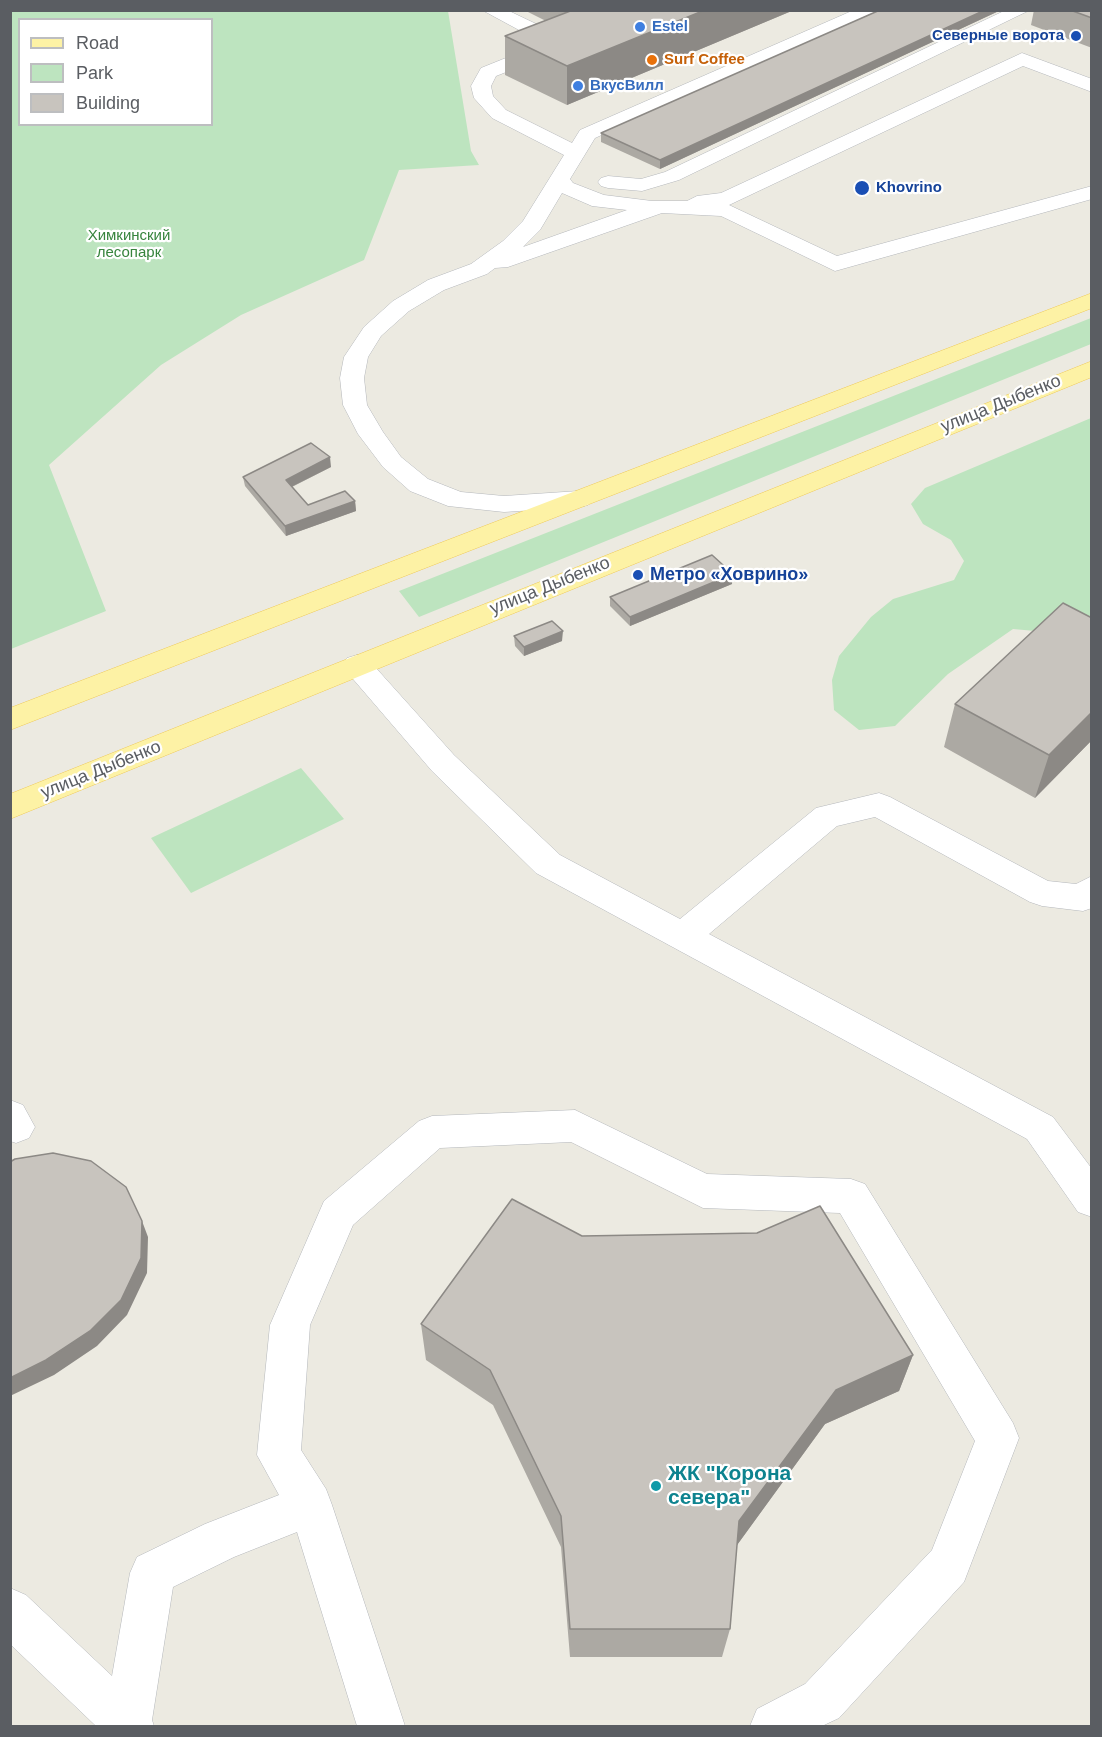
<!DOCTYPE html>
<meta charset="utf-8">
<style>
body{margin:0}
#map{position:relative;width:1102px;height:1737px;overflow:hidden;background:#eceae1;font-family:Helvetica,sans-serif}
canvas{display:block}
.frame{position:absolute;inset:0;border:12px solid #5a5d62;pointer-events:none}
.legend{position:absolute;left:18px;top:18px;width:195px;height:108px;box-sizing:border-box;background:#fff;border:2px solid #bdbec0;margin:0;padding:8px 10px;list-style:none;font-size:18px;color:#5a5d62}
.legend li{display:flex;align-items:center;gap:12px;height:30px}
.legend b{width:30px;border:2px solid #bdbec0}
</style>
<div id="map">
<canvas width="1102" height="1737"></canvas>
<div class="frame"></div>
<ul class="legend">
<li><b style="height:8px;background:#fdf2a5"></b>Road</li>
<li><b style="height:16px;background:#bde4bf"></b>Park</li>
<li><b style="height:16px;background:#c8c4be"></b>Building</li>
</ul>
</div>
<script>
const c = document.querySelector('canvas').getContext('2d');
c.lineJoin = 'round';
function paint(path, color) { c.fillStyle = color; c.fill(path, 'evenodd'); }
const shape = rows => new Path2D(rows.map(r => 'M' + r).join(''));
function stroke(path, color, width, dash) { c.strokeStyle = color; c.lineWidth = width; c.lineCap = dash ? 'butt' : 'round'; c.setLineDash(dash || []); c.stroke(path); }
function label(font, color, halo, rows, align = 'center') {
  c.font = font + ' Helvetica,sans-serif'; c.lineWidth = 4.5; c.setLineDash([]); c.textBaseline = 'middle'; c.strokeStyle = halo; c.fillStyle = color; for (const [text, x, y, turn = 0] of rows) {
    c.save(); c.translate(x, y); c.rotate((+turn || 0) * Math.PI / 180); c.textAlign = isNaN(turn) ? turn : align; if (halo) c.strokeText(text, 0, 0); c.fillText(text, 0, 0); c.restore();
  }
}
const green = shape([
 [11,10,448,11,471,151,479,165,399,170,364,260,241,315,161,365,49,465,106,611,11,649],
 [20,20,212,20,212,124,20,124],
 [1091,318,1091,344,419,617,399,591],
 [1091,418,1091,636,1013,629,948,674,895,726,859,730,834,710,832,680,839,656,871,617,893,599,954,580,964,561,951,540,923,524,911,504,925,488],
 [301,768,344,819,191,893,151,838]
]);
const minor = shape([
 [482,10,507,10,553,32,562,42,555,53,496,76,491,86,493,96,506,110,572,143,580,130,854,10,879,10,595,138,570,179,573,183,604,195,652,201,687,201,697,196,721,193,1022,53,1092,79,1092,92,1023,66,729,205,837,256,1092,186,1092,199,835,271,721,216,662,213,508,267,495,268,487,274,444,290,409,311,381,336,368,357,364,378,367,405,383,432,401,457,428,479,461,492,504,496,579,491,588,493,592,499,588,505,579,507,504,512,448,506,410,491,383,467,358,434,343,405,340,378,344,357,364,327,393,301,428,280,471,264,503,241,523,221,564,155,492,118,474,98,471,86,481,68,543,43,482,10],
 [562,193,592,206,627,210,523,247,540,230,562,193],
 [1006,10,1030,10,679,180,642,191,608,188,601,186,598,182,601,178,608,176,641,179,665,172,1006,10],
 [357,655,367,658,454,755,560,855,680,919,816,808,879,793,890,797,1048,881,1076,884,1092,876,1092,908,1083,911,1042,906,1030,902,875,817,837,826,709,934,1053,1117,1092,1169,1092,1217,1078,1212,1027,1139,536,873,432,771,347,672,342,665,347,658,357,655],
 [10,1100,23,1105,35,1127,29,1138,16,1143,10,1141,10,1100],
 [575,1110,707,1174,851,1179,865,1184,1013,1423,1019,1438,964,1582,839,1718,822,1726,750,1726,757,1709,805,1684,932,1550,975,1441,840,1213,703,1208,571,1142,440,1148,353,1225,310,1325,301,1450,326,1489,332,1505,405,1726,357,1726,297,1532,234,1557,173,1587,152,1720,154,1726,96,1726,10,1644,10,1588,26,1595,112,1676,130,1573,137,1557,205,1524,279,1495,257,1455,270,1325,324,1201,419,1121,432,1116,575,1110]
]);
const major = shape([
 [1092,293,1092,308,10,730,10,708,1092,293],
 [1092,361,1092,377,10,819,10,794,1092,361]
]);
const wall = shape([
 [524,10,794,10,567,105,505,75,505,36,546,21],
 [880,10,1001,10,660,169,601,142,601,133],
 [1034,10,1092,10,1092,48,1031,25],
 [331,467,292,487,308,505,355,501,356,511,286,536,245,486,243,477],
 [732,584,630,626,610,606,610,597],
 [1092,618,1092,740,1035,798,944,747,955,704],
 [514,636,562,641,524,656,515,646],
 [582,1236,913,1355,899,1391,825,1424,737,1545,730,1629,722,1657,570,1657,561,1547,493,1405,426,1360,421,1324]
]);
const shadedWall = shape([
 [705,10,794,10,567,105,567,66],
 [985,10,1001,10,660,169,660,160],
 [330,457,331,467,287,489,286,480],
 [355,501,356,511,286,536,285,526],
 [733,574,732,584,630,626,630,617],
 [563,631,562,641,524,656,524,647],
 [1092,712,1092,740,1035,798,1049,755],
 [142,1221,148,1237,147,1273,127,1315,97,1346,54,1375,10,1396,10,1378],
 [913,1355,899,1391,825,1424,732,1552,739,1521,836,1390]
]);
const building = shape([
 [573,10,705,10,567,66,505,36,573,10],
 [880,10,985,10,660,160,601,133,880,10],
 [1070,10,1092,10,1092,18,1070,10],
 [311,443,330,457,286,480,308,505,345,491,355,501,285,526,243,477,311,443],
 [712,555,733,574,630,617,610,597,712,555],
 [1063,603,1092,618,1092,712,1049,755,955,704,1063,603],
 [552,621,563,631,524,647,514,636,552,621],
 [53,1153,91,1161,126,1187,142,1221,141,1258,121,1300,90,1331,46,1360,10,1378,10,1162,15,1159,53,1153],
 [512,1199,582,1236,757,1233,820,1206,913,1355,836,1390,739,1521,730,1629,570,1629,561,1516,490,1370,421,1324,512,1199]
]);
const markers = [
 [640,27,6,"#3f7fe0"],
 [1076,36,6,"#1a4fb4"],
 [652,60,6,"#e8710a"],
 [578,86,6,"#3f7fe0"],
 [862,188,8,"#1a4fb4"],
 [638,575,6,"#1a4fb4"],
 [656,1486,6,"#0f9aa8"]
];
const farShopnames = [
 ["Estel",652,27],
 ["ВкусВилл",590,86]
];
const farTransitnames = [
 ["Северные ворота",1064,36],
 ["Khovrino",876,188,"left"]
];
const farFoodnames = [
 ["Surf Coffee",664,60]
];
const farParknames = [
 ["Химкинский",129,236],
 ["лесопарк",129,253]
];
const streetNames = [
 ["улица Дыбенко",1001,404,-22],
 ["улица Дыбенко",550,586,-22],
 ["улица Дыбенко",101,770,-22]
];
const transitNames = [
 ["Метро «Ховрино»",650,575]
];
const nearCulturenames = [
 ["ЖК \"Корона",668,1474],
 ["севера\"",668,1498]
];
paint(green, '#bde4bf');
stroke(minor, '#b4b7bb', 1);
stroke(major, '#eec959', 1);
paint(minor, '#fff');
paint(major, '#fdf2a5');
paint(wall, '#aca9a3');
paint(shadedWall, '#8c8985');
paint(building, '#c8c4be');
stroke(building, '#8c8985', 1.5);
for (const [x, y, r, color] of markers) { const dot = new Path2D(); dot.arc(x, y, r, 0, 2 * Math.PI); c.fillStyle = color; c.fill(dot); stroke(dot, '#fff', 2); }
label('bold 15px', '#366cbe', '#fff', farShopnames, 'left');
label('bold 15px', '#164399', '#fff', farTransitnames, 'right');
label('bold 15px', '#c56008', '#fff', farFoodnames, 'left');
label('15px', '#37843d', '#fff', farParknames);
label('18px', '#5a5d62', '#fff', streetNames);
label('bold 18px', '#164399', '#fff', transitNames, 'left');
label('bold 21px', '#0d838f', '#fff', nearCulturenames, 'left');
</script>
